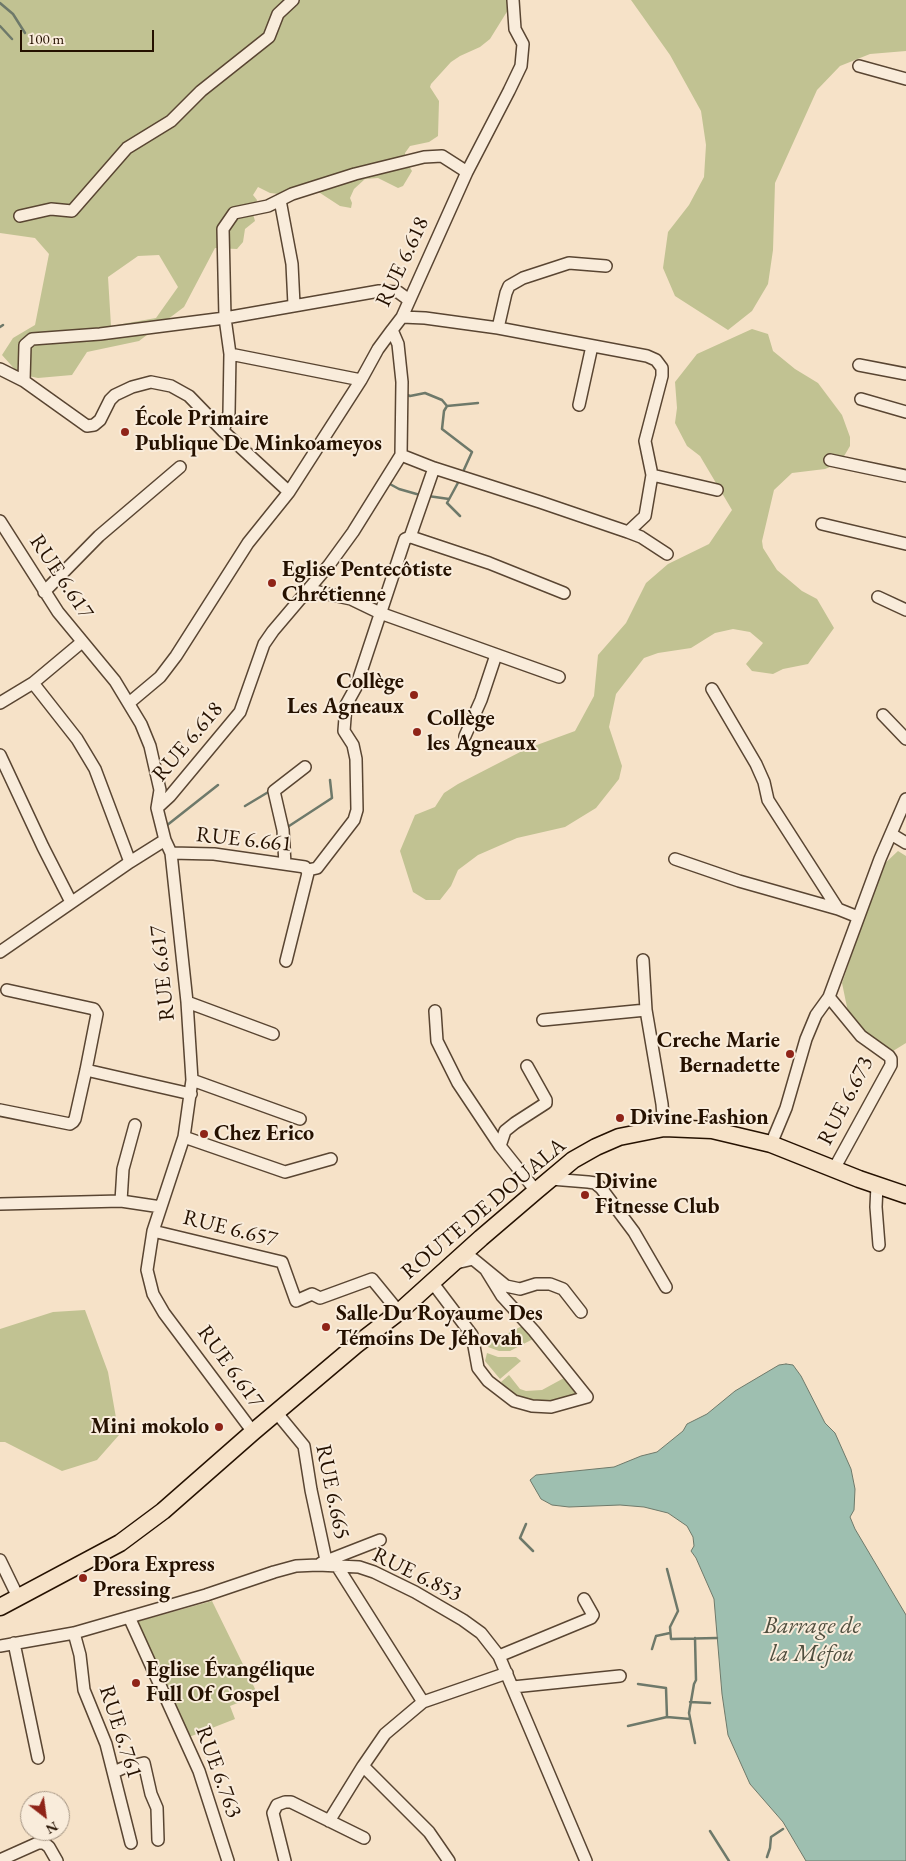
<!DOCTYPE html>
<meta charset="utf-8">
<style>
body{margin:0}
#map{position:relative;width:906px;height:1861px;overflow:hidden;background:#f6e2c8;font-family:"EB Garamond",serif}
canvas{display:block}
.north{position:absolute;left:20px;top:1791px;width:50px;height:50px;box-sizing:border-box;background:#f9ecdb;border:1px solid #a49483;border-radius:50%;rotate:150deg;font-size:14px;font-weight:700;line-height:20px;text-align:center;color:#251100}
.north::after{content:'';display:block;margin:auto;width:18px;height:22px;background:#8f2418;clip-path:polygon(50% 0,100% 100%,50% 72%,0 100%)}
.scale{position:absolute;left:20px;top:30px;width:134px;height:22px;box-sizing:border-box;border:2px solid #251100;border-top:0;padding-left:6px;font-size:15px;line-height:18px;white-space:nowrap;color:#251100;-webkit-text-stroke:4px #f9ecdb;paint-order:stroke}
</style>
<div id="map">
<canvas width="906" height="1861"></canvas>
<div class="north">N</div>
<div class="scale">100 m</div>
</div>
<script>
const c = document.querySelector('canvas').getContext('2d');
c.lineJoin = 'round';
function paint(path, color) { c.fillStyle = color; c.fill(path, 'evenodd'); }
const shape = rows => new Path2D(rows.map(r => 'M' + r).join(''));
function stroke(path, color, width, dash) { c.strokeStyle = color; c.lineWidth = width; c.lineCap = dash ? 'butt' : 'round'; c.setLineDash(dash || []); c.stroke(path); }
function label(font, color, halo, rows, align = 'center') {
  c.font = font + ' "EB Garamond",serif'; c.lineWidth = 4; c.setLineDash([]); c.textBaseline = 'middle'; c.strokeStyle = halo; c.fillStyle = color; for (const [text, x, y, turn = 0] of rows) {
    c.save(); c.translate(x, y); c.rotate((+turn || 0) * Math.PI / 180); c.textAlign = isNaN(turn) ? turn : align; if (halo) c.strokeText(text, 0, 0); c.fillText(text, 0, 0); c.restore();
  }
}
const green = shape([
 [0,0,511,0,508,10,490,39,480,47,460,56,451,62,431,84,430,87,439,101,438,136,429,142,410,146,405,153,405,159,412,171,403,186,398,188,378,178,365,179,354,189,350,198,352,203,351,208,340,206,314,189,289,194,279,194,270,193,258,187,253,195,257,200,253,214,255,221,245,229,243,242,237,249,215,248,184,307,139,341,87,352,72,375,38,378,19,374,2,355,13,338,35,325,49,254,35,238,0,233],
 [159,255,178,287,156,318,111,326,108,277,138,256],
 [631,0,906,0,906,51,870,54,840,66,817,90,775,183,773,250,768,284,752,311,728,330,675,296,663,268,668,232,689,205,704,177,706,145,701,111,670,55],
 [752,329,768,334,773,351,795,369,818,383,842,415,850,437,850,446,840,463,825,469,792,473,774,490,762,541,763,548,777,570,802,591,817,599,834,628,808,664,783,669,773,674,752,671,746,664,763,643,750,632,733,629,715,633,691,648,658,653,644,658,616,694,609,727,622,766,619,779,596,808,565,827,517,838,478,855,458,870,451,886,440,900,426,900,413,892,400,851,415,815,435,807,444,793,458,784,526,749,575,731,594,696,598,655,626,623,646,583,668,564,709,544,732,510,700,456,687,446,675,423,677,408,675,382,697,354],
 [898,851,906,856,906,1043,893,1051,865,1032,848,1012,842,983,882,866],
 [85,1310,108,1372,119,1435,97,1460,62,1471,5,1442,0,1442,0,1329,53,1312],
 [524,1325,535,1338,510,1351,499,1351,488,1347,489,1343],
 [487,1353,498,1357,516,1357,521,1361,500,1379,485,1361],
 [509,1375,520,1389,526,1391,542,1390,564,1378,579,1398,559,1403,519,1401,501,1382],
 [212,1601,258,1695,230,1706,235,1719,189,1737,136,1622]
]);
const water = shape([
 [786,1364,793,1365,801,1376,825,1423,835,1433,851,1469,855,1489,854,1510,850,1517,855,1529,906,1615,906,1861,806,1861,783,1822,750,1784,728,1735,722,1694,714,1599,696,1558,691,1551,694,1546,693,1537,687,1526,668,1513,644,1507,620,1505,569,1507,552,1505,541,1499,530,1480,536,1475,614,1467,641,1456,657,1452,683,1431,687,1424,707,1414,735,1391,779,1365,786,1364]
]);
const stream = shape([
 [0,3,13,14,25,33],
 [0,26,12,39],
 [0,327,3,325],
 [405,394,410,396,425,393,442,400,447,406],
 [447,406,444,411,442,429,472,452,462,474],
 [447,406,478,403],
 [388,483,399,489,420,495],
 [428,496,449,499],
 [460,516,447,503,460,479],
 [245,806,270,791],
 [166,826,218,785],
 [286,828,332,798,330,780],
 [526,1524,520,1538,533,1551],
 [667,1569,678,1611,670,1627,671,1639,717,1638],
 [695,1638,696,1680,694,1684,689,1713,695,1743],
 [652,1649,656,1636,670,1633],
 [638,1684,666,1688,667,1717],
 [690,1702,710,1703],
 [628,1726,667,1717,690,1719],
 [710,1831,729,1861],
 [767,1857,770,1848,771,1837,783,1829]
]);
const minor = shape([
 [859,66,906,79],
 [280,200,292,264,294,305],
 [20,216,51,209,72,211,127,148,171,121,201,91,269,37,278,14,293,0],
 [402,317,425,318,498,328,647,356,656,360,662,368,662,376,645,441,652,475,645,516,628,532,641,537,667,554],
 [498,328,506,293,509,286,523,278,569,263,606,266],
 [230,354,361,380],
 [859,365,906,374],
 [0,369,24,381,87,426,94,425,100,420,110,400,115,395,132,387,151,382,171,386,189,396,223,431,289,492],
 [24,381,25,345,32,339,100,334,225,318,379,291,398,292,409,300],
 [861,399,906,412],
 [579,405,592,346],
 [223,431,229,413,230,354,225,318,223,229,234,213,268,206,292,194,355,174,424,157,442,156,467,172],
 [401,455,434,468,540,502,628,532],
 [830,460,906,476],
 [652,475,717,490],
 [0,521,58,612,115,681,141,724,150,746,160,790,157,808,165,840,171,853,187,1002,192,1080,184,1137,153,1231,147,1270,153,1294,164,1313,253,1432],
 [822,524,906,544],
 [410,537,434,468],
 [309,590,351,599,380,613,559,677],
 [44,592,99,536,180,467],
 [878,597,906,610],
 [33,683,77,739,95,769,130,862],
 [712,689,756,764,764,782,768,800,838,909],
 [0,703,33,683,82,642],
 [129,703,160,677,176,656,248,543,289,492,361,380,378,349,392,330],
 [883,715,906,739],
 [465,736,481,700,496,655],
 [0,755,43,847,71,902],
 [157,808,170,796,240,712,264,644,273,631,329,565,353,532,401,455,402,382,398,344,392,330,402,317,467,172,509,91,521,66,523,44,515,29,513,0],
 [891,834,906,843],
 [171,853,214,854,305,867,308,873,286,961],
 [675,859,739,881,838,909,858,917],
 [285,864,283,830,274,791,305,767],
 [308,870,317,868,354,820,357,810,356,759,353,745,344,731,346,705,356,687,405,539,410,537,414,538,489,563,564,593],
 [0,952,130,862,165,840],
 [643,960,646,1010,662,1104,664,1128],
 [829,997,880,859,906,799],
 [187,1002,273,1034],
 [435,1011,437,1041,458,1083,500,1146,536,1191],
 [543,1020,646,1010],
 [86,1070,191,1094],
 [192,1080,300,1119],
 [0,1110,70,1124,73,1122,75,1119,86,1070,97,1014,94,1009,7,990],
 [184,1137,285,1172,331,1159],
 [771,1144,786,1108,806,1039,816,1015,829,997,861,1036,889,1056,891,1059,891,1065,834,1169],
 [500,1146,505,1131,515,1123,546,1103,546,1100,527,1066],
 [551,1179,588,1182,595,1183,601,1188,634,1232,666,1287],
 [877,1185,876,1207,879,1245],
 [121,1201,123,1169,135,1125],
 [0,1204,121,1201,161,1207],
 [153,1231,282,1262,296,1301,312,1294,320,1298,372,1279,399,1312],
 [456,1263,473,1259,506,1286,520,1289,536,1284,550,1284,563,1289,581,1312],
 [432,1282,472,1335,478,1368,488,1381,514,1401,532,1406,551,1407,587,1397,534,1331,502,1296,486,1270],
 [276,1412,304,1446,311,1490,326,1560],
 [0,1560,18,1597],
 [321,1563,380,1540],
 [337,1566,423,1702],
 [129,1617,199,1771,228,1861],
 [74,1633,80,1655,84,1690,106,1744,131,1843],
 [14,1643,38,1758],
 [0,1646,74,1633,206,1595,274,1572,296,1566,318,1565,359,1567,374,1572,415,1592,463,1620,481,1633,499,1656,586,1861],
 [499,1656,591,1618,593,1615,584,1599],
 [513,1687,620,1676],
 [363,1766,429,1832,449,1861],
 [114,1772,123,1768,144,1763,151,1794,157,1808,158,1840],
 [329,1821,363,1766,385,1734,423,1702,507,1673],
 [0,1860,38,1843,44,1843,49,1847,57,1861],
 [285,1861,273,1813,277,1805,285,1802,291,1802,364,1838]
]);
const highway = shape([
 [0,1607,120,1543,163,1511,253,1432,356,1345,399,1312,481,1238,536,1191,573,1160,596,1147,619,1137,664,1128,712,1130,771,1144,859,1179,906,1195]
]);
const markers = [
 [125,432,5,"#8f2418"],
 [272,583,5,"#8f2418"],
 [414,695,5,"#8f2418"],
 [417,732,5,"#8f2418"],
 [790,1054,5,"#8f2418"],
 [620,1118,5,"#8f2418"],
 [204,1134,5,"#8f2418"],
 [585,1195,5,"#8f2418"],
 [326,1327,5,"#8f2418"],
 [219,1427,5,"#8f2418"],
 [83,1578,5,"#8f2418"],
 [136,1683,5,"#8f2418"]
];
const streetNames = [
 ["RUE 6.618",403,262,-65],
 ["RUE 6.617",61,577,56],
 ["RUE 6.618",188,742,-50],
 ["RUE 6.661",244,840,6],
 ["RUE 6.617",163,973,-96],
 ["RUE 6.673",846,1101,-63],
 ["ROUTE DE DOUALA",484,1209,-40],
 ["RUE 6.657",230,1229,14],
 ["RUE 6.617",230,1367,54],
 ["RUE 6.665",332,1492,78],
 ["RUE 6.853",417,1575,26],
 ["RUE 6.761",120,1732,72],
 ["RUE 6.763",218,1772,70]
];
const poiNames = [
 ["École Primaire",135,419],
 ["Publique De Minkoameyos",135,444],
 ["Eglise Pentecôtiste",282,570],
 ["Chrétienne",282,595],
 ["Collège",404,682,"right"],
 ["Les Agneaux",404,707,"right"],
 ["Collège",427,719],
 ["les Agneaux",427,744],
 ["Creche Marie",780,1041,"right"],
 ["Bernadette",780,1066,"right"],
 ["Divine Fashion",630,1118],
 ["Chez Erico",214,1134],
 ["Divine",595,1182],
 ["Fitnesse Club",595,1207],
 ["Salle Du Royaume Des",336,1314],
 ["Témoins De Jéhovah",336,1339],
 ["Mini mokolo",209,1427,"right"],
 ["Dora Express",93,1565],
 ["Pressing",93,1590],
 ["Eglise Évangélique",146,1670],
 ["Full Of Gospel",146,1695]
];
const waterNames = [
 ["Barrage de",812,1626],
 ["la Méfou",812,1654]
];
paint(green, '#c1c292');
paint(water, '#9ebfb0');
stroke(water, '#6e796a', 1);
stroke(stream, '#6e796a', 2.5);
stroke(minor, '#594532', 14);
stroke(highway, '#251100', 19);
stroke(minor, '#f9ecdb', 11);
stroke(highway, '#f6e2c8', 16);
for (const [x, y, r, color] of markers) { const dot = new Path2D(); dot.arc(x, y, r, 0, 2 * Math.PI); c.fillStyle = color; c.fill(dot); stroke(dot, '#f9ecdb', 2); }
label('22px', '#251100', '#f9ecdb', streetNames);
label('bold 22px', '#251100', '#f9ecdb', poiNames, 'left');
label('italic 24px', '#4f4e3e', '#f9ecdb', waterNames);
</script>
